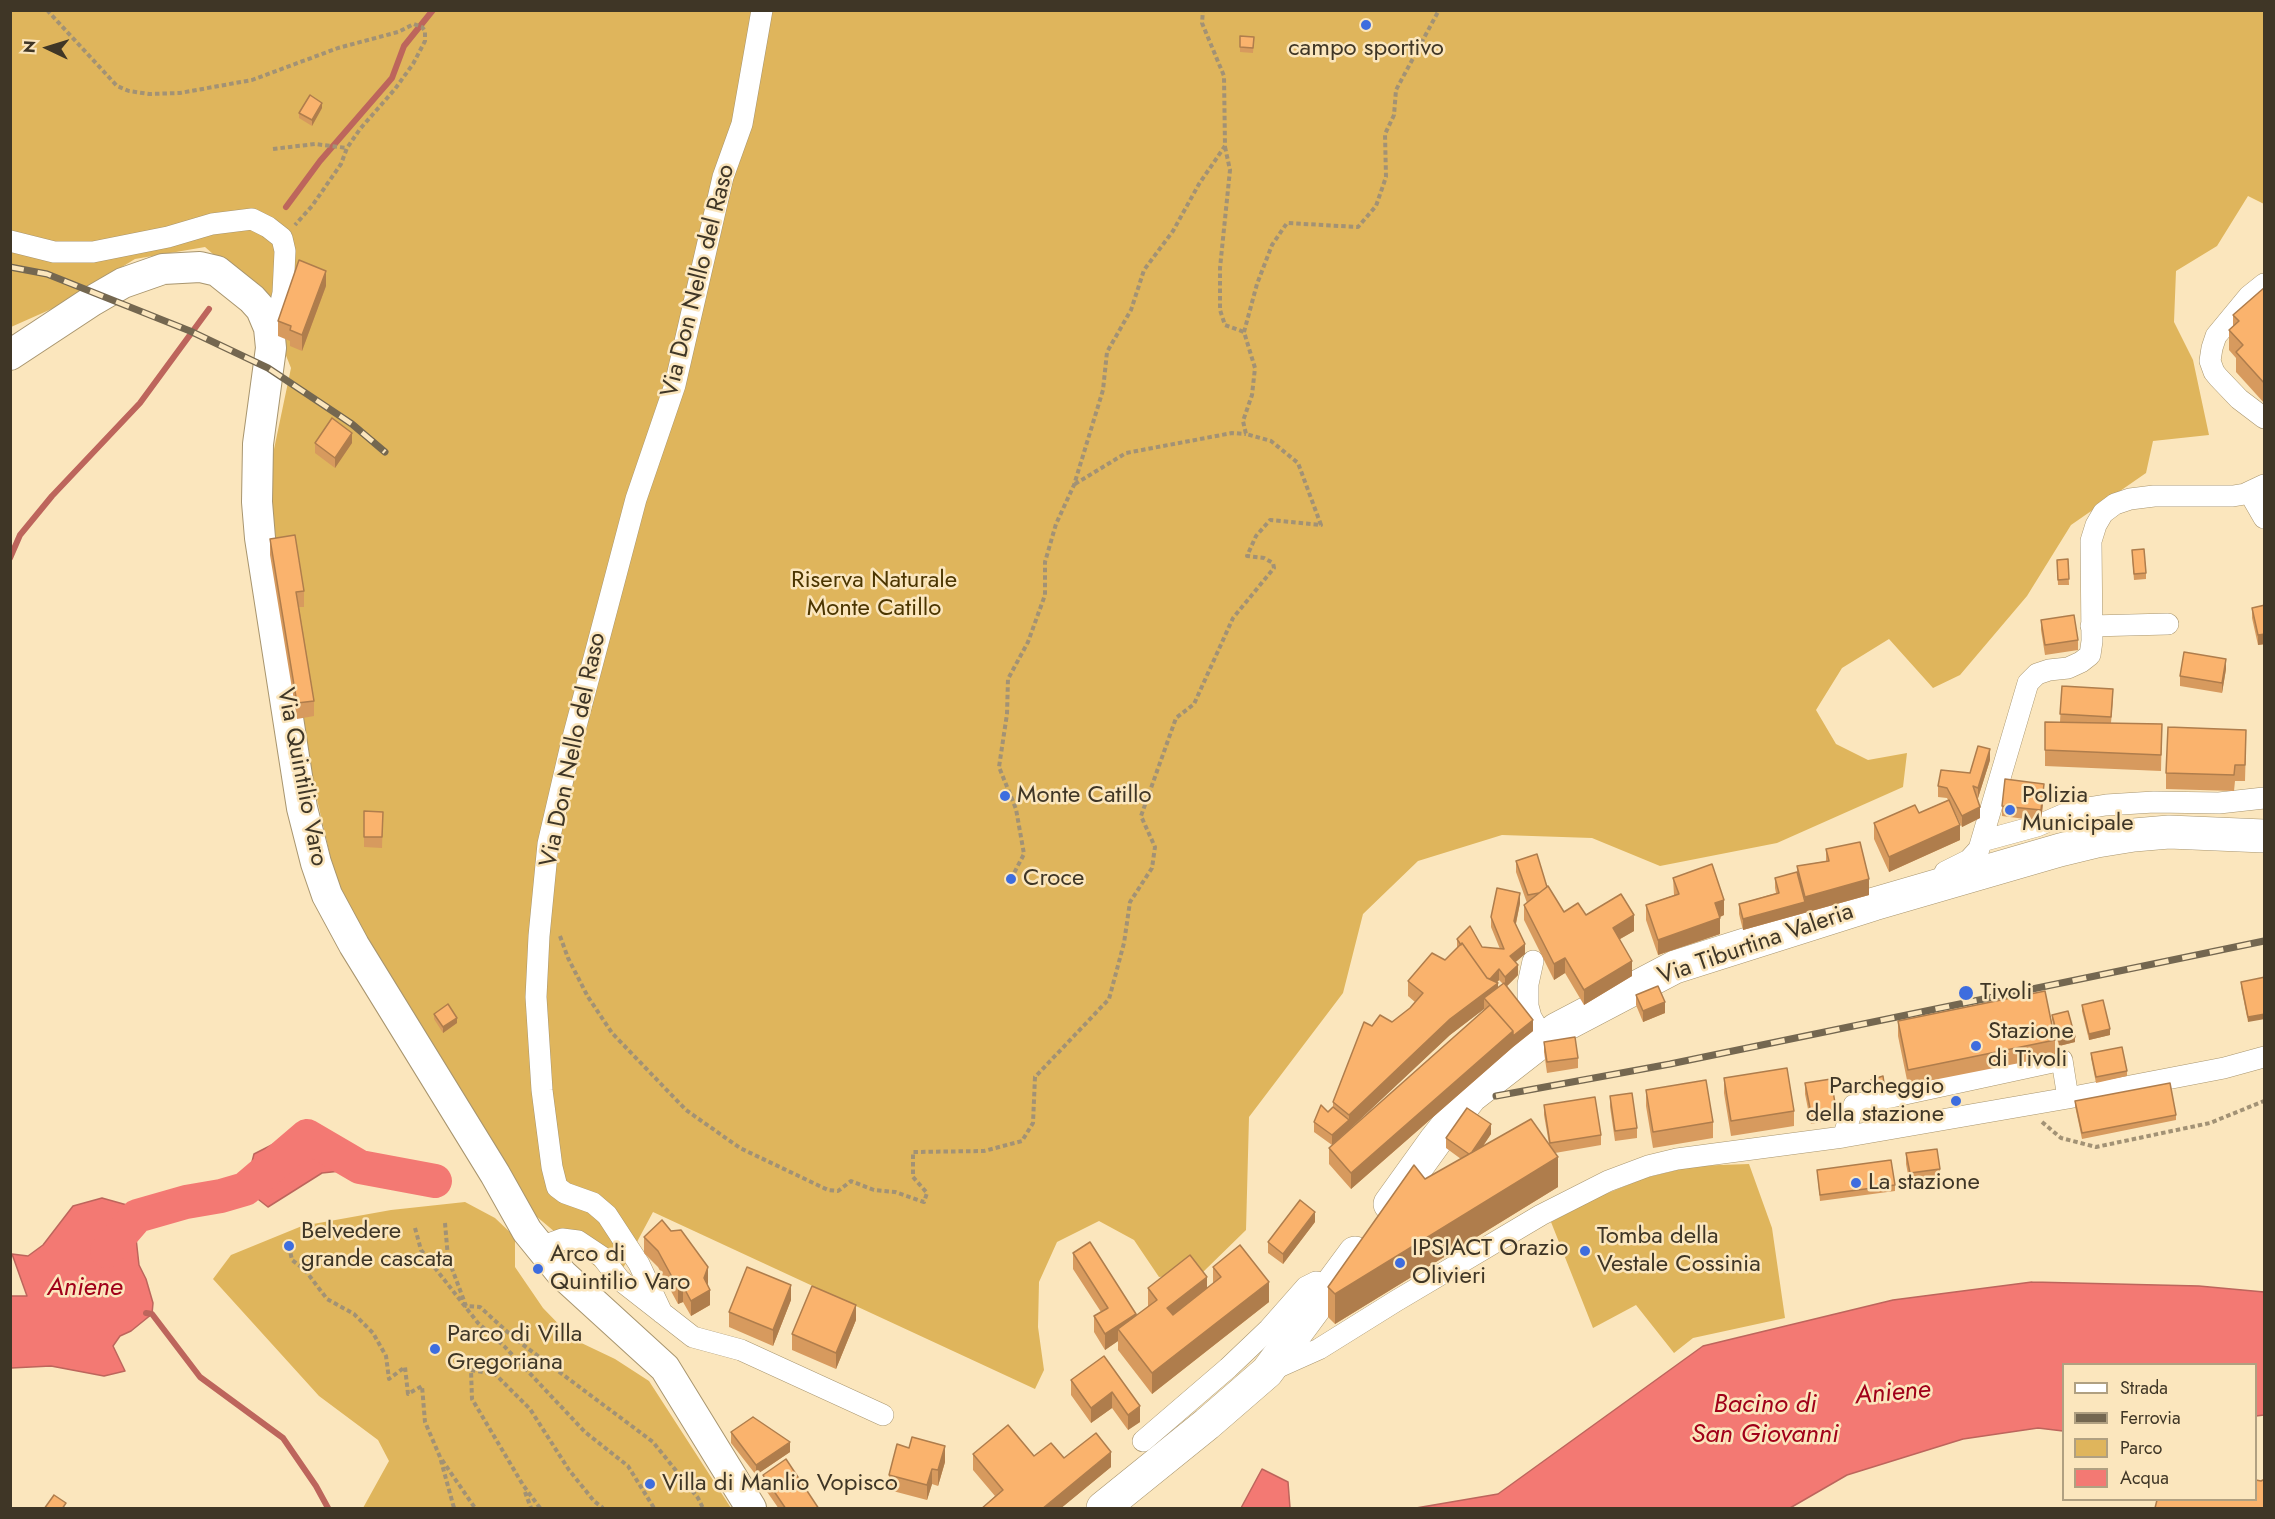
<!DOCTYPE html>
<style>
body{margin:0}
#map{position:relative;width:2275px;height:1519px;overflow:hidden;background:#fbe6bd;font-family:Jost,sans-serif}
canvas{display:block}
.frame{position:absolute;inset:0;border:12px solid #3f3626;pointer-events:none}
.legend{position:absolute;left:2062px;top:1363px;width:195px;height:138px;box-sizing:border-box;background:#fbe6bd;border:2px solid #b0a081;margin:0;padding:8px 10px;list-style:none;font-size:18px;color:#3f3626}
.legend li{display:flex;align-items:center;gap:12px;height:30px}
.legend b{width:30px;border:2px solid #b0a081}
.north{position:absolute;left:18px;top:18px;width:60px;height:60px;-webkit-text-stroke:4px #fbe6bd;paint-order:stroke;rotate:274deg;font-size:16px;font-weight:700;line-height:24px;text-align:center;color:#3f3626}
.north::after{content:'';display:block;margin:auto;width:21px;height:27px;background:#3f3626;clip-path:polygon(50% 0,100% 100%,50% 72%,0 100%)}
</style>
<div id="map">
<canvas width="2275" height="1519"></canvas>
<div class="frame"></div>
<ul class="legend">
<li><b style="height:8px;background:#fff"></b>Strada</li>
<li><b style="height:8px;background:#746750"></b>Ferrovia</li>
<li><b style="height:16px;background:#dfb55c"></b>Parco</li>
<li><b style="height:16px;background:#f37973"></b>Acqua</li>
</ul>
<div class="north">N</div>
</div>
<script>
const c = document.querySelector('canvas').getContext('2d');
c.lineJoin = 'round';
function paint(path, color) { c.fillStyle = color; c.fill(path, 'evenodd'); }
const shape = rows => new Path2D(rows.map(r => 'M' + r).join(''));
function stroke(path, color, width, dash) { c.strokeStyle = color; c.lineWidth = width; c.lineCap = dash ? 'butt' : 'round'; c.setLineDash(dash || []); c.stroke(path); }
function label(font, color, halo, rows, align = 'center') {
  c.font = font + ' Jost,sans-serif'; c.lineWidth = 5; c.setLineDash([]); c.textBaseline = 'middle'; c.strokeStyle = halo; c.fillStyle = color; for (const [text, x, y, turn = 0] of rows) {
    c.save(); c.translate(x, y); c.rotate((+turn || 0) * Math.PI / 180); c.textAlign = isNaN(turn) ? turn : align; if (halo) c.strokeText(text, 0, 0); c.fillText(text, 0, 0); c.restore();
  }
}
const green = shape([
 [11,11,2264,11,2264,204,2248,196,2217,246,2176,271,2174,322,2193,360,2209,435,2153,441,2146,473,2071,525,2027,596,1960,675,1933,688,1889,639,1842,668,1816,710,1836,744,1868,760,1907,753,1903,787,1777,843,1660,866,1592,838,1502,835,1418,861,1363,914,1343,993,1249,1117,1246,1230,1202,1273,1159,1277,1134,1240,1099,1221,1057,1242,1039,1282,1038,1327,1044,1370,1035,1389,653,1212,615,1283,536,1216,485,1129,383,974,337,885,305,748,271,510,273,454,291,368,263,298,205,247,135,259,56,307,11,327],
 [1749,1164,1772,1228,1785,1318,1693,1338,1674,1353,1636,1305,1593,1328,1551,1222,1598,1197,1645,1178,1693,1166],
 [465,1202,495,1218,515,1237,515,1267,543,1308,573,1339,615,1359,649,1381,731,1508,363,1508,389,1461,378,1440,319,1396,213,1279,231,1255,302,1226,391,1210]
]);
const water = shape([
 [309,1126,340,1137,360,1167,350,1170,322,1173,268,1207,245,1189,254,1154,309,1126],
 [102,1198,127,1205,137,1216,136,1238,139,1265,146,1279,153,1303,152,1314,131,1331,120,1336,113,1346,125,1371,104,1376,51,1366,11,1368,11,1296,27,1296,12,1254,28,1256,43,1245,73,1206,102,1198],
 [2032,1282,2199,1286,2264,1292,2264,1415,2256,1416,2256,1364,2064,1364,2063,1431,2038,1428,1963,1439,1847,1475,1790,1508,1416,1508,1498,1494,1703,1346,1893,1300,2032,1282],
 [1262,1469,1288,1482,1290,1508,1241,1508,1262,1469]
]);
const stream = shape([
 [286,207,320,161,392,78,404,46,433,10],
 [10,558,20,535,52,496,140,403,209,309],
 [146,1313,152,1314,200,1377,283,1438,316,1486,328,1508]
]);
const river = shape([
 [107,1251,137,1216,186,1202,221,1196,245,1189,307,1136,360,1167,435,1181]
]);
const path = shape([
 [47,10,117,86,129,91,149,94,180,93,252,80,338,48,398,32,414,24,422,27,425,31,425,41,413,64,395,89,360,129,347,148,341,164,312,206,295,225],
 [1225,147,1230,170,1220,268,1220,310,1225,325,1244,332],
 [273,149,315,144,347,148],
 [1075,484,1126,453,1232,433,1246,434],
 [1011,879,1024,854,1016,809,999,767,1007,714,1008,679,1028,642,1045,595,1045,562,1056,524,1074,485,1103,390,1107,352,1131,310,1144,270,1173,231,1199,184,1225,146,1224,76,1202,23,1203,10],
 [560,936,568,958,588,997,612,1033,686,1110,740,1148,828,1190,838,1191,851,1181,874,1190,895,1192,924,1202,927,1193,913,1177,913,1152,984,1151,1022,1141,1033,1123,1035,1077,1109,999,1124,943,1130,902,1152,868,1155,847,1141,816,1176,718,1194,704,1233,618,1274,568,1273,563,1264,558,1247,556,1256,536,1270,520,1321,525,1298,463,1271,441,1246,434,1243,421,1252,395,1255,368,1244,332,1257,284,1272,245,1287,223,1358,227,1376,206,1386,177,1385,134,1394,115,1396,90,1439,10],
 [2042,1122,2061,1138,2096,1147,2210,1123,2264,1101],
 [445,1223,448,1258,466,1306,480,1307,514,1338,653,1442,698,1498,703,1508],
 [415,1228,421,1250,478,1323,504,1346,585,1432,628,1466,654,1508],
 [289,1246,292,1260,305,1270,327,1299,354,1314,373,1333,386,1356,389,1379,405,1367,408,1394,422,1386,425,1422,440,1457,454,1508],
 [442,1460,475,1508],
 [525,1492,531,1508],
 [540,1508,523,1485,472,1399,471,1370,495,1374,530,1409,569,1470,594,1501,603,1508]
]);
const minor = shape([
 [10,241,54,252,93,252,168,237,212,224,252,219,268,227,282,238,285,251,283,293,273,338],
 [2264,284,2249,296,2216,336,2212,348,2210,361,2214,372,2218,377,2239,399,2264,418],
 [2249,492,2264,518],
 [2091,626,2168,624],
 [1982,841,2037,826,2074,810,2106,805,2154,802,2219,803,2264,798],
 [1945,872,1969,860,1979,849,2028,683,2037,674,2049,670,2068,668,2081,662,2090,655,2092,641,2091,541,2096,525,2103,513,2115,504,2130,499,2154,496,2233,496,2245,494,2264,485],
 [1533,961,1528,984,1528,1006,1531,1017,1544,1039],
 [2068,1098,2224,1068,2264,1057],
 [540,1247,562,1239,578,1241,602,1257,620,1280,693,1337,741,1350,883,1415],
 [662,1313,639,1264,607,1215,593,1203,565,1193,557,1187,552,1167,542,1090,536,997,539,936,548,844,571,745,636,499,675,385,723,177,742,124,762,10],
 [1272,1370,1319,1349,1396,1301,1541,1215,1608,1181,1648,1166,1677,1159,1843,1137,2068,1098,2062,1060,1854,1105,1843,1137],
 [1143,1441,1228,1368,1269,1329,1306,1287,1316,1282,1331,1286]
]);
const secondary = shape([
 [10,355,92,301,123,283,163,269,200,267,217,271,252,299,261,309,269,328,271,348,258,444,257,502,260,538,302,808,316,863,327,895,354,945,495,1174,527,1231,562,1274,665,1368,751,1508]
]);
const primary = shape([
 [1390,1204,1436,1140,1471,1096,1557,1029,1675,967,1874,904,2060,850,2097,841,2134,835,2169,832,2264,836],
 [1103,1508,1207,1424,1267,1372,1355,1253]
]);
const rail = shape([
 [10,267,47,274,190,331,268,368,352,424,385,452],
 [1496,1096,1670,1064,2264,941]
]);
const wall = shape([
 [1240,36,1254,37,1253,53,1240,52],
 [322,108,312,126,299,118,299,113],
 [326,286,302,351,290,346,290,341,278,336,278,321],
 [2265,287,2265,404,2236,372,2236,358,2229,350,2229,330,2233,326,2233,315],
 [315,443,352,443,335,468,315,453],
 [270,539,304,591,304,607,299,607,314,701,314,716,297,719,270,555],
 [2132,555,2146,573,2146,579,2134,580],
 [2068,559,2069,585,2058,585,2057,560],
 [2265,605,2265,644,2258,645,2252,618,2252,608],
 [2041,620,2078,640,2078,650,2045,655,2041,630],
 [2226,669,2222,693,2180,686,2180,676],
 [2062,686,2113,699,2111,723,2162,724,2161,771,2045,766,2045,722,2060,722],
 [2246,745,2245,781,2235,781,2234,791,2166,789,2166,773],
 [1990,760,1978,798,1977,798,1980,818,1962,827,1954,811,1960,840,1889,872,1874,839,1874,823,1919,813,1948,800,1947,798,1938,797,1938,786,1970,773],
 [2044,794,2041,821,2002,816,2002,806],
 [364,811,383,812,382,848,364,847],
 [1826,849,1869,895,1743,930,1739,914,1739,904,1776,893,1775,888,1775,878,1797,872,1797,866,1826,861],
 [1516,861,1547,887,1564,912,1586,915,1634,931,1620,939,1632,976,1584,1005,1565,973,1554,980,1524,920,1524,905,1527,903,1516,872],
 [1673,878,1724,915,1720,917,1720,934,1658,955,1646,920,1646,905,1674,895],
 [1520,903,1516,924,1525,954,1515,962,1518,975,1507,986,1533,1031,1513,1047,1351,1189,1329,1164,1329,1148,1484,1010,1484,1009,1450,1035,1332,1145,1314,1132,1314,1122,1333,1107,1333,1102,1372,1026,1392,1022,1410,1008,1415,1002,1408,996,1408,981,1445,960,1457,948,1457,939,1482,947,1500,949,1491,927,1491,917],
 [1499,980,1503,984,1498,988,1497,982],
 [2265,977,2248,1022,2241,987,2241,982],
 [1636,995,1665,1013,1643,1022,1636,1005],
 [2082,1005,2110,1035,2089,1040,2082,1011],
 [434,1014,457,1023,443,1033,434,1019],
 [2052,1015,2075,1042,2059,1046,2052,1020],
 [1898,1021,2055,1040,2055,1056,1908,1085,1898,1036],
 [1544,1042,1578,1058,1578,1068,1547,1073,1544,1052],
 [2091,1053,2127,1071,2127,1076,2096,1083,2091,1058],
 [1724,1078,1794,1111,1794,1126,1731,1136,1724,1093],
 [1805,1083,1836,1109,1836,1119,1811,1124,1805,1094],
 [1646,1090,1713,1122,1713,1138,1653,1148,1646,1106],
 [1610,1096,1637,1128,1637,1138,1615,1141,1610,1107],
 [2075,1101,2176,1115,2176,1120,2082,1139,2075,1106],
 [1544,1105,1601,1135,1601,1145,1555,1153,1558,1187,1335,1324,1328,1317,1328,1287,1461,1159,1446,1148,1446,1138,1491,1134,1483,1146,1549,1144,1544,1115],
 [1906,1153,1940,1169,1940,1179,1910,1184,1906,1164],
 [1817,1170,1895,1185,1895,1191,1820,1201],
 [1315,1222,1283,1264,1268,1253,1268,1242],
 [644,1237,708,1283,707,1284,710,1305,691,1316,683,1302,678,1304,658,1267,644,1253],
 [1073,1253,1136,1316,1148,1307,1148,1288,1207,1289,1213,1284,1213,1267,1269,1302,1152,1394,1118,1350,1118,1341,1105,1350,1094,1332,1094,1316,1101,1312,1073,1269],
 [791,1300,773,1346,729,1327,729,1312],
 [856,1320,836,1369,792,1350,792,1334],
 [1104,1356,1140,1422,1128,1430,1112,1408,1091,1423,1071,1395,1071,1380],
 [731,1432,790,1452,756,1475,731,1443],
 [973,1454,1064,1458,1111,1467,1060,1509,981,1509,995,1496,973,1470],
 [945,1462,938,1486,932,1484,927,1500,889,1490,889,1475],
 [763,1475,819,1509,779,1509,763,1486]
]);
const shadedWall = shape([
 [322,103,322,108,312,126,312,120],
 [326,271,326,286,302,351,302,335],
 [352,433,352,443,335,468,335,458],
 [2265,634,2265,644,2258,645,2258,635],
 [2226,659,2226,669,2222,693,2222,683],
 [1990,749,1990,760,1978,798,1978,788],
 [2044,784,2044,794,2041,821,2041,810],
 [1980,807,1980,818,1962,827,1962,816],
 [1960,825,1960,840,1889,872,1889,857],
 [1869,879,1869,895,1743,930,1743,919,1805,902,1805,897],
 [1520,893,1520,903,1514,932,1514,921],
 [1724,900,1724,915,1715,919,1715,903],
 [1634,915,1634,931,1613,943,1613,928],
 [1720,918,1720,934,1658,955,1658,940],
 [1525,944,1525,954,1510,967,1510,956],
 [1565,958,1565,973,1554,980,1554,964],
 [1632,961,1632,976,1584,1005,1584,990],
 [1518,965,1518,975,1505,988,1505,977],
 [1499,969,1499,980,1494,986,1498,983,1498,998,1484,998,1484,1009,1450,1035,1349,1130,1349,1115,1487,983],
 [1665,1002,1665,1013,1643,1022,1643,1011],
 [2265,1014,2265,1019,2248,1022,2248,1017],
 [457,1018,457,1023,443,1033,443,1027],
 [1533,1020,1533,1031,1513,1047,1351,1189,1351,1173,1513,1031],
 [2110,1029,2110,1035,2089,1040,2089,1034],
 [2075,1037,2075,1042,2059,1046,2059,1041],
 [1884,1083,1884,1088,1873,1091,1873,1086],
 [1349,1120,1349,1130,1332,1145,1332,1135],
 [1491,1124,1491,1134,1470,1165,1470,1155],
 [1558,1157,1558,1187,1335,1324,1335,1294],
 [1315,1212,1315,1222,1283,1264,1283,1254],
 [708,1267,708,1283,704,1293,704,1278],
 [1207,1277,1207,1297,1167,1328,1167,1308],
 [1269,1282,1269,1302,1152,1394,1152,1373],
 [791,1285,791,1300,773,1346,773,1330],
 [683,1286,683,1302,678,1304,678,1288],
 [710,1290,710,1305,691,1316,691,1301],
 [856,1305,856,1320,836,1369,836,1353],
 [1136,1314,1136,1330,1118,1329,1118,1341,1105,1350,1105,1334],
 [1112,1392,1112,1408,1091,1423,1091,1408],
 [1140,1406,1140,1422,1128,1430,1128,1415],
 [790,1442,790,1452,756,1475,756,1465],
 [945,1446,945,1462,938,1486,938,1470],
 [1111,1452,1111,1467,1060,1509,1042,1509],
 [932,1469,932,1484,927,1500,927,1485]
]);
const building = shape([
 [1240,36,1254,37,1253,48,1240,47,1240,36],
 [310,95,322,103,312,120,299,113,310,95],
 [299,260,326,271,302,335,290,330,291,326,278,321,299,260],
 [2265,287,2265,384,2236,352,2243,345,2229,330,2239,321,2233,315,2265,287],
 [332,418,352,433,335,458,315,443,332,418],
 [295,535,304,591,296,592,314,701,297,703,270,539,295,535],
 [2144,549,2146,573,2134,574,2132,550,2144,549],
 [2264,558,2265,558,2265,582,2264,582,2264,558],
 [2068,559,2069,579,2058,580,2057,560,2068,559],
 [2265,605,2265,634,2258,635,2252,608,2265,605],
 [2074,615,2078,640,2045,645,2041,620,2074,615],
 [2184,652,2226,659,2222,683,2180,676,2184,652],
 [2062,686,2113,689,2111,717,2060,714,2062,686],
 [2045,722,2162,724,2161,755,2045,750,2045,722],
 [2168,727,2246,730,2245,765,2235,765,2234,775,2166,773,2168,727],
 [1978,746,1990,749,1978,788,1973,786,1980,807,1962,816,1947,788,1938,786,1941,770,1970,773,1978,746],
 [2005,779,2044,784,2041,810,2002,806,2005,779],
 [1949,800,1960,825,1889,857,1874,823,1915,805,1919,813,1949,800],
 [364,811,383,812,382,837,364,837,364,811],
 [1860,842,1869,879,1805,897,1797,866,1829,861,1826,849,1860,842],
 [1537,854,1547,887,1539,893,1528,895,1516,861,1537,854],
 [1712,864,1724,900,1715,903,1720,918,1658,940,1646,905,1679,894,1673,878,1712,864],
 [1797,872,1805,902,1743,919,1739,904,1779,893,1775,878,1797,872],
 [1548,886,1564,912,1578,903,1586,915,1621,894,1634,915,1613,928,1632,961,1584,990,1565,958,1554,964,1524,905,1548,886],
 [1497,888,1520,893,1514,921,1525,944,1510,956,1518,965,1505,977,1499,969,1490,979,1487,978,1462,943,1461,945,1457,939,1470,926,1482,947,1504,949,1491,917,1497,888],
 [1462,943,1487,978,1498,983,1450,1019,1349,1115,1333,1102,1364,1022,1372,1026,1380,1015,1392,1022,1410,1008,1423,993,1408,981,1432,953,1445,960,1462,943],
 [2265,977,2265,1014,2248,1017,2241,982,2265,977],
 [1504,983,1533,1020,1513,1036,1513,1031,1484,998,1504,983],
 [1658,986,1665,1002,1643,1011,1636,995,1658,986],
 [2045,991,2055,1040,1908,1070,1898,1021,2045,991],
 [2103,1000,2110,1029,2089,1034,2082,1005,2103,1000],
 [448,1004,457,1018,443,1027,434,1014,448,1004],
 [1490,1005,1513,1031,1351,1173,1329,1148,1490,1005],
 [2068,1011,2075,1037,2059,1041,2052,1015,2068,1011],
 [1575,1037,1578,1058,1547,1062,1544,1042,1575,1037],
 [2122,1047,2127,1071,2096,1077,2091,1053,2122,1047],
 [1787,1068,1794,1111,1731,1121,1724,1078,1787,1068],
 [1883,1076,1884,1083,1873,1086,1871,1080,1883,1076],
 [1831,1079,1836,1109,1811,1113,1805,1083,1831,1079],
 [1706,1080,1713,1122,1653,1132,1646,1090,1706,1080],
 [2170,1083,2176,1115,2082,1133,2075,1101,2170,1083],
 [1632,1093,1637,1128,1615,1131,1610,1096,1632,1093],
 [1595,1097,1601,1135,1550,1143,1544,1105,1595,1097],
 [1321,1105,1328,1112,1333,1107,1349,1120,1332,1135,1314,1122,1321,1105],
 [1467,1108,1491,1124,1472,1152,1469,1154,1446,1138,1467,1108],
 [1531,1119,1558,1157,1335,1294,1328,1287,1414,1165,1425,1179,1531,1119],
 [1937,1149,1940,1169,1910,1173,1906,1153,1937,1149],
 [1891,1160,1895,1185,1820,1195,1817,1170,1891,1160],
 [1300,1200,1315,1212,1283,1254,1268,1242,1300,1200],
 [662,1220,671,1231,681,1230,708,1267,704,1278,710,1290,691,1301,683,1286,678,1288,658,1251,644,1237,662,1220],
 [1090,1242,1136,1314,1105,1334,1094,1316,1108,1308,1073,1253,1090,1242],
 [1240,1245,1269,1282,1152,1373,1118,1329,1157,1300,1148,1288,1190,1255,1207,1277,1167,1308,1173,1315,1221,1277,1213,1267,1240,1245],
 [747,1267,791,1285,773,1330,729,1312,747,1267],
 [812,1286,856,1305,836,1353,792,1334,812,1286],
 [1104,1356,1140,1406,1128,1415,1112,1392,1091,1408,1071,1380,1104,1356],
 [753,1417,790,1442,756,1465,731,1432,753,1417],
 [1008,1425,1034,1456,1051,1443,1064,1458,1096,1433,1111,1452,1042,1509,981,1509,1003,1490,973,1454,1008,1425],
 [912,1437,945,1446,938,1470,932,1469,927,1485,889,1475,897,1444,909,1448,912,1437],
 [786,1459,819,1509,786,1509,763,1475,786,1459],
 [2265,1479,2265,1509,2155,1508,2157,1500,2256,1500,2256,1480,2261,1481,2265,1479],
 [54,1495,66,1503,62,1509,44,1509,54,1495]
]);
const markers = [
 [1366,25,6,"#3e6dde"],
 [1005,796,6,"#3e6dde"],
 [2010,810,6,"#3e6dde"],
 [1011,879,6,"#3e6dde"],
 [1966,993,8,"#3e6dde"],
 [1976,1046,6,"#3e6dde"],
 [1956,1101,6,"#3e6dde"],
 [1856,1183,6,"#3e6dde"],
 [289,1246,6,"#3e6dde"],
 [1585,1251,6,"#3e6dde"],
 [1400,1263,6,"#3e6dde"],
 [538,1269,6,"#3e6dde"],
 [435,1349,6,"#3e6dde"],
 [650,1484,6,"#3e6dde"]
];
const poiNames = [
 ["campo sportivo",1366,49,"center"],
 ["Monte Catillo",1017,796],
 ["Polizia",2022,796],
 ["Municipale",2022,824],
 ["Croce",1023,879],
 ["Tivoli",1980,993],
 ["Stazione",1988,1032],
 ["di Tivoli",1988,1060],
 ["Parcheggio",1944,1087,"right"],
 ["della stazione",1944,1115,"right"],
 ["La stazione",1868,1183],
 ["Belvedere",301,1232],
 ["grande cascata",301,1260],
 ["Tomba della",1597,1237],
 ["Vestale Cossinia",1597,1265],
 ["IPSIACT Orazio",1412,1249],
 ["Olivieri",1412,1277],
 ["Arco di",550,1255],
 ["Quintilio Varo",550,1283],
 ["Parco di Villa",447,1335],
 ["Gregoriana",447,1363],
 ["Villa di Manlio Vopisco",662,1484]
];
const streetNames = [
 ["Via Don Nello del Raso",699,281,-76],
 ["Via Don Nello del Raso",574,750,-78],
 ["Via Quintilio Varo",301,777,79],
 ["Via Tiburtina Valeria",1756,945,-19]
];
const parkNames = [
 ["Riserva Naturale",874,581],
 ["Monte Catillo",874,609]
];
const waterNames = [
 ["Aniene",85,1289],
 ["Aniene",1893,1394,-5],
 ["Bacino di",1765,1406],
 ["San Giovanni",1765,1436]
];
paint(green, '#dfb55c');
paint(water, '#f37973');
stroke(water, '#bd655c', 1.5);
stroke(stream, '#bd655c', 6);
stroke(river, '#f37973', 34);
stroke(minor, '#a8956e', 22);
stroke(secondary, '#a8956e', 32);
stroke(primary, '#a8956e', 34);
stroke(path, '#a29275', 4, [4.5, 3]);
stroke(minor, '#fff', 21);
stroke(secondary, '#fff', 30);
stroke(primary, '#fff', 33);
stroke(rail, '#746750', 7);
stroke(rail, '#fbe6bd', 4.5, [14]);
paint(wall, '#d79a5e');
paint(shadedWall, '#af7d4c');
paint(building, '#fab36d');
stroke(building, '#af7d4c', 1.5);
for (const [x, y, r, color] of markers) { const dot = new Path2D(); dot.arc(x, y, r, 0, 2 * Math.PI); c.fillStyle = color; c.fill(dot); stroke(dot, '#fbe6bd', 2); }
label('24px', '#3f3626', '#fbe6bd', poiNames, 'left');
label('24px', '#3f3626', '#fbe6bd', streetNames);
label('24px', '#4b3500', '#fbe6bd', parkNames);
label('italic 26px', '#a00019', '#fbe6bd', waterNames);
</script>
